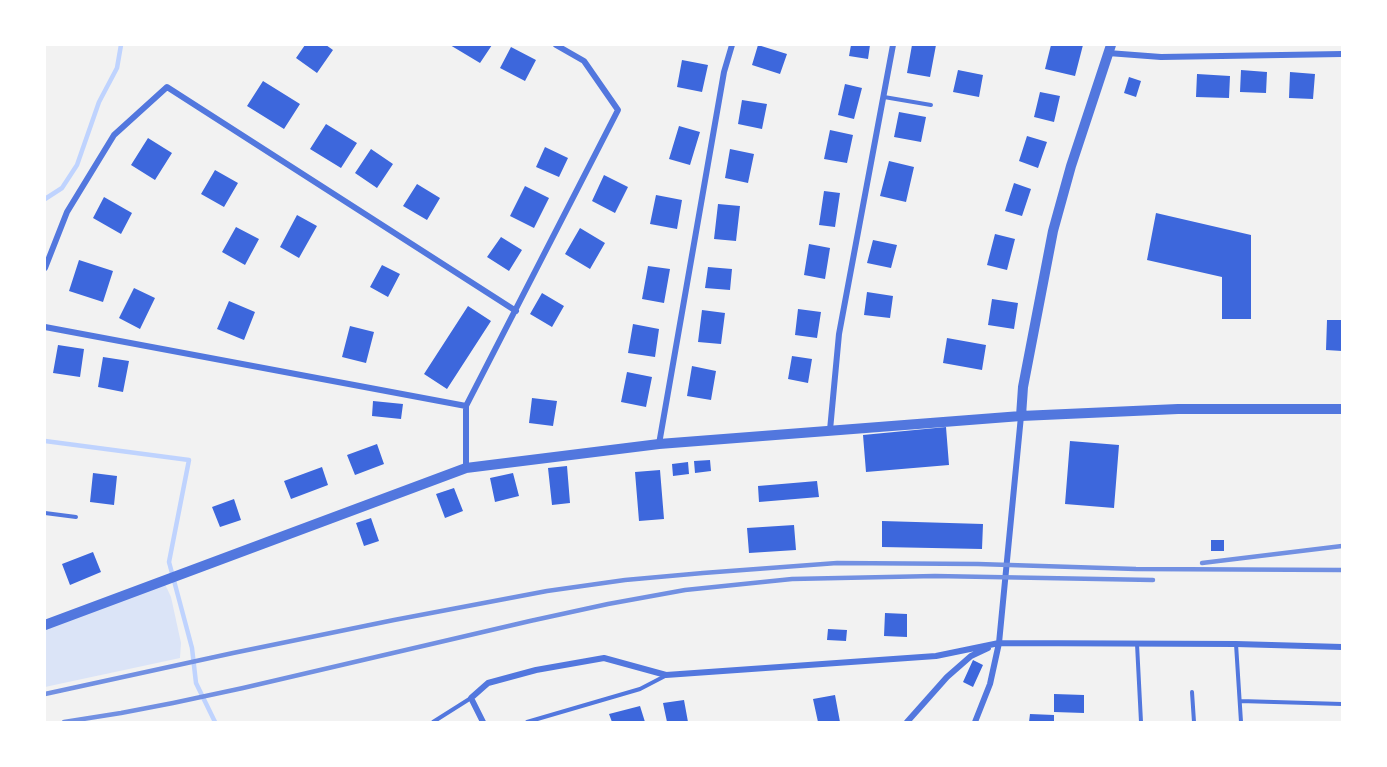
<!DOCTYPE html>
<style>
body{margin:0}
#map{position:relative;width:1387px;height:767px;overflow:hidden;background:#f2f2f2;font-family:Montserrat,sans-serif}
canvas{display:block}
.frame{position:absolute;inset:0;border:46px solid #fff;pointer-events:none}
</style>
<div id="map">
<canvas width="1387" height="767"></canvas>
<div class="frame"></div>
</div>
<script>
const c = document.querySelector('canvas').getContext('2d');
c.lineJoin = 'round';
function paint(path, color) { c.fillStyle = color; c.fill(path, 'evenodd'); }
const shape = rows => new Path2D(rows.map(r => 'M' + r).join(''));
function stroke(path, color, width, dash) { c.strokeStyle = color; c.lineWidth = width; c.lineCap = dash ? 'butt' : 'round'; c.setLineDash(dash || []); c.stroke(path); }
const green = shape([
 [163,580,171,597,181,643,180,658,45,687,45,622]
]);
const stream = shape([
 [45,199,62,188,77,165,99,102,117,68,121,45],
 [45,441,189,460,169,562,192,648,196,683,215,722]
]);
const building = shape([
 [305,45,326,45,333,50,317,73,296,58],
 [450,45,492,45,480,63],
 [758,45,787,54,780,74,752,65],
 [851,45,870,45,868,59,849,56],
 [912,45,936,45,930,77,907,73],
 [1051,45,1083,45,1075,76,1045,69],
 [511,47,536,60,525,81,500,68],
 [682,60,708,65,702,92,677,87],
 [958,70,983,75,979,97,953,92],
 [1241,70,1267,72,1266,93,1240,92],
 [1290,72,1315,74,1313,99,1289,98],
 [1197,74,1230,76,1229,98,1196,97],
 [1129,77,1141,81,1136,97,1124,93],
 [263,81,300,104,284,129,247,106],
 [845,84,862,88,854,119,838,115],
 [1040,92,1060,96,1054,122,1034,117],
 [742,100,767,104,762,129,738,124],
 [899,112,926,117,921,142,894,137],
 [326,124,357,143,341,168,310,149],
 [679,126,700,132,690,165,669,159],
 [830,130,853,135,847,163,824,159],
 [1027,136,1047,142,1038,168,1019,161],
 [148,138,172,153,155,180,131,165],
 [545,147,568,158,559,177,536,167],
 [371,149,393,164,377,188,355,173],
 [730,149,754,154,748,183,725,178],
 [889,161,914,167,906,202,880,196],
 [215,170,238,183,224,207,201,194],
 [604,175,628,187,615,213,592,201],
 [1014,183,1031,189,1022,216,1005,211],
 [417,184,440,198,427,220,403,206],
 [525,186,549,198,534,228,510,216],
 [824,191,840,193,835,227,819,225],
 [656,195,682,200,677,229,650,224],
 [104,197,132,213,121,234,93,218],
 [718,204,740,206,736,241,714,239],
 [1156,213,1251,235,1251,319,1222,319,1222,277,1147,260],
 [297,215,317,226,299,258,280,247],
 [236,227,259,239,245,265,222,252],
 [580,228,605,243,590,269,565,254],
 [995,234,1015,239,1007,270,987,265],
 [501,237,522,250,509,271,487,257],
 [873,240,897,245,891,268,867,263],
 [809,244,830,248,825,279,804,275],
 [79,260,113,271,103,302,69,291],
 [382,265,400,274,388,297,370,287],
 [648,266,670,269,664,303,642,299],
 [708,267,732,269,730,290,705,288],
 [134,288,155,298,140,329,119,318],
 [867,292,893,296,890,318,864,315],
 [542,293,564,306,552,327,530,314],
 [992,299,1018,303,1014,329,988,325],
 [229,301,255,312,244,340,217,329],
 [468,306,491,321,447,389,424,374],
 [798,309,821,312,817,338,795,335],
 [702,310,725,313,721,344,698,342],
 [1327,320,1342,320,1342,351,1326,350],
 [633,324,659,329,655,357,628,353],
 [350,326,374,332,366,363,342,357],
 [947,338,986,345,982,370,943,363],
 [58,345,84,349,80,377,53,373],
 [792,356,812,359,808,383,788,379],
 [103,357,129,361,123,392,98,387],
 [692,366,716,371,711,400,687,396],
 [627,372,652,377,646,407,621,402],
 [532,398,557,401,553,426,529,423],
 [373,401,403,404,401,419,372,416],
 [946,427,949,465,866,472,863,435],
 [1070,441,1119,445,1114,508,1065,504],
 [377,444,384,464,355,475,347,455],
 [710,460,711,471,695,473,694,461],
 [688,462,689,474,673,476,672,464],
 [567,466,570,503,552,505,548,468],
 [322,467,328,485,291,499,284,481],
 [660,470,664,519,639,521,635,472],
 [93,473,117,476,114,505,90,502],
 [513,473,519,496,495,502,490,478],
 [817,481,819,497,759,502,758,486],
 [454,488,463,511,445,518,436,494],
 [234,499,241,520,220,527,212,507],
 [371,518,379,541,364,546,356,523],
 [882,521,983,524,982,549,882,547],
 [794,525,796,550,749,553,747,528],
 [1211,540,1224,540,1224,551,1211,551],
 [93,552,101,572,70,585,62,564],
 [885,613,907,614,907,637,884,636],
 [828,629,847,630,846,641,827,640],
 [973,660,983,665,973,687,963,682],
 [1054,694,1084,695,1084,713,1054,712],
 [835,695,840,722,818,722,813,699],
 [684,700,688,722,667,722,663,703],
 [640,706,645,722,612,722,609,714],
 [1030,714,1054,715,1054,722,1029,722]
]);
const service = shape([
 [884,97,931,105],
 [45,513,76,517],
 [1137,644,1141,722],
 [1236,644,1241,722],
 [1192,692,1194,722],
 [1240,701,1342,704],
 [433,722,471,698],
 [527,722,640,689,665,676]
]);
const minor = shape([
 [1108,53,1161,57,1342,54],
 [45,268,67,212,114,135,167,87,516,311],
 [45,327,466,406],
 [830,430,839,334,893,45],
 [659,444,724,72,732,45],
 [466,468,466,406,618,110,584,61,556,45],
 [483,722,471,698,488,683,536,670,604,658,666,675,936,656,999,643,1236,644,1342,647],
 [907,722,947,677,971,656,988,648],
 [975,722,990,684,999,643,1021,416]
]);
const tertiary = shape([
 [1021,416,1023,387,1053,231,1071,166,1111,45],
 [45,625,466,468,659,444,1021,416,1178,409,1342,409]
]);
const rail = shape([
 [1202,563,1342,546],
 [45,694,233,653,394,620,547,591,625,580,703,573,837,563,978,564,1136,569,1342,570],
 [64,722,121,713,173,703,243,688,530,621,608,604,685,590,792,579,935,576,1153,580]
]);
paint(green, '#dbe4f7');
stroke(stream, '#bfd3fe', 4.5);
paint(building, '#3d67dc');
stroke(service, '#5277de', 4);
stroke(minor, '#5277de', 6);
stroke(tertiary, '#5277de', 10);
stroke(rail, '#7290e2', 4.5);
</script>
